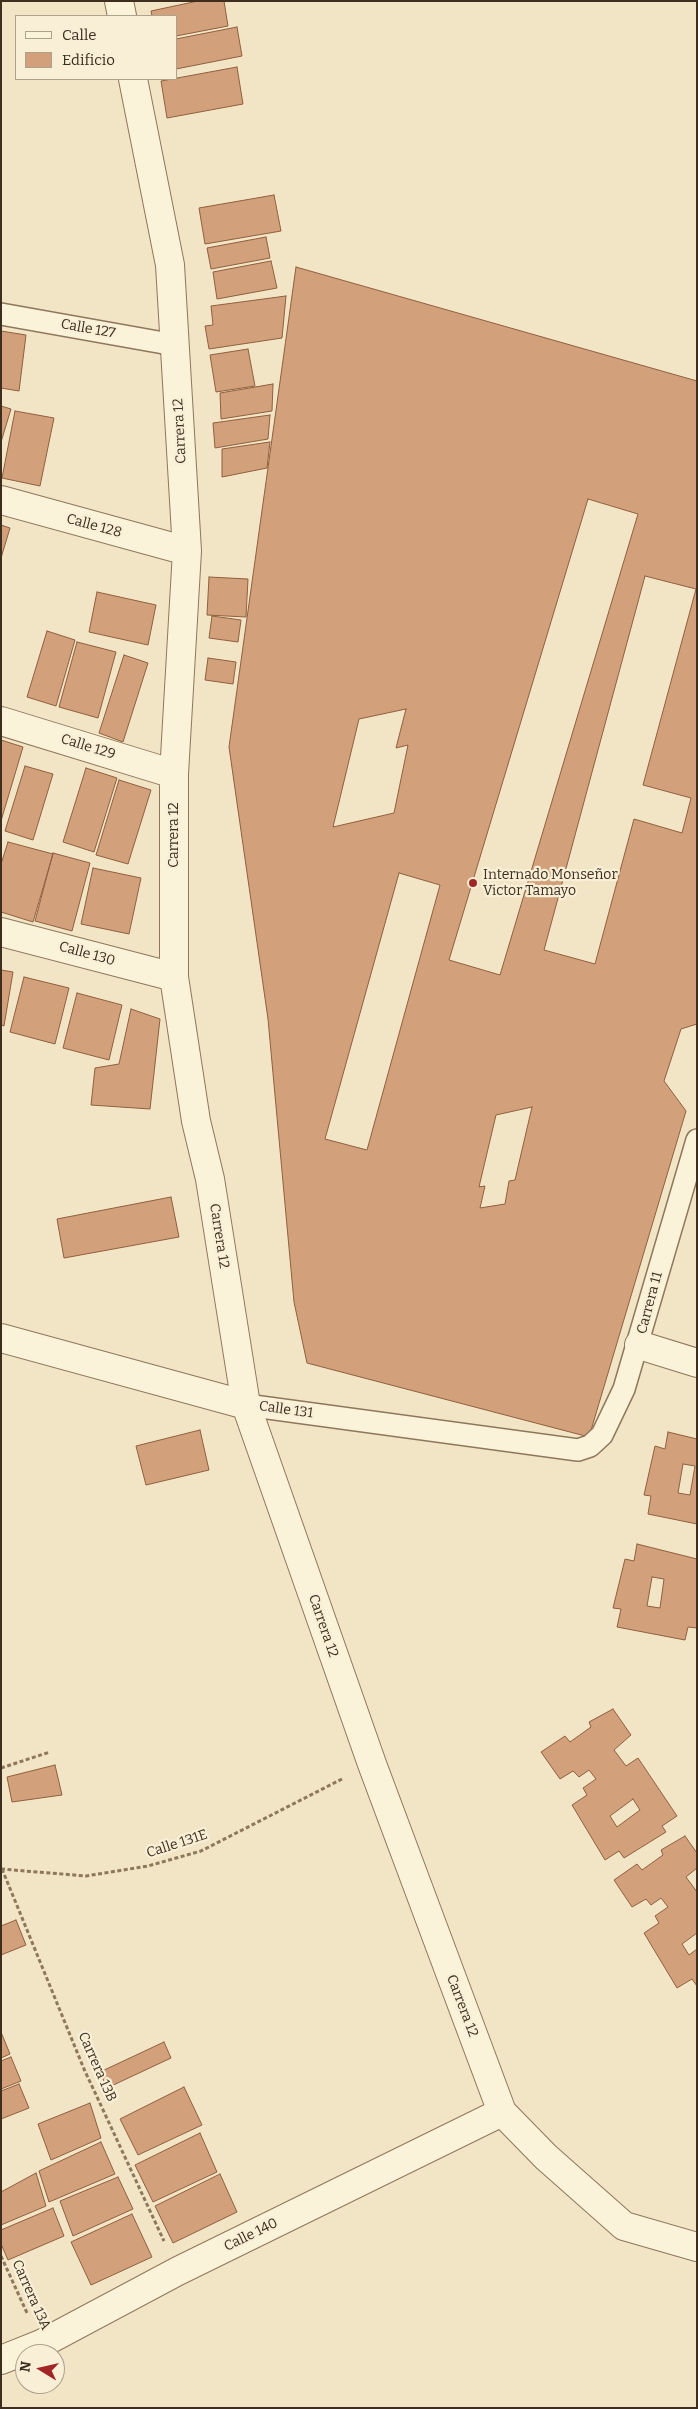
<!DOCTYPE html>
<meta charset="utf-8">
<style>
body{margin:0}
#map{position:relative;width:698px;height:2409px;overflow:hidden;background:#f1e5c6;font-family:Bitter,serif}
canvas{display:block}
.frame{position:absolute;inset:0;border:2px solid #3d2e1f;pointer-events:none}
.legend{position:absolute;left:15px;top:15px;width:162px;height:65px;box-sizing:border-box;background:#f8efd6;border:1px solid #ada28d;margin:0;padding:6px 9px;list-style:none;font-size:15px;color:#3d2e1f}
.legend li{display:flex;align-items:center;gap:10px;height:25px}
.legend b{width:25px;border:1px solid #ada28d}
.north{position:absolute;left:15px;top:2344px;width:50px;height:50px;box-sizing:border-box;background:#f8efd6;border:1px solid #ada28d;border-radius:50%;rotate:279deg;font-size:14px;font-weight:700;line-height:20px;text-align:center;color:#3d2e1f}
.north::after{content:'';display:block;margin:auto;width:18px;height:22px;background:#a12726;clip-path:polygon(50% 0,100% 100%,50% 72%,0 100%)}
</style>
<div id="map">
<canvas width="698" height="2409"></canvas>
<div class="frame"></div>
<ul class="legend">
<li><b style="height:6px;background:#fbf2da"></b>Calle</li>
<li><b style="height:14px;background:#d2a07a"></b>Edificio</li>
</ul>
<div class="north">N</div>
</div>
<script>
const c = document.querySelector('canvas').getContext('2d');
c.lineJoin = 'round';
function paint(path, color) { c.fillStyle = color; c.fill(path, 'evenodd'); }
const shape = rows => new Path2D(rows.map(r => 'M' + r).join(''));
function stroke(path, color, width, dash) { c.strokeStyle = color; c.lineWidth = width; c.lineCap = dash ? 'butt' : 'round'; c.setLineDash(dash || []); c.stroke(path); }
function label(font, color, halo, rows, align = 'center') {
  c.font = font + ' Bitter,serif'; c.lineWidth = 4.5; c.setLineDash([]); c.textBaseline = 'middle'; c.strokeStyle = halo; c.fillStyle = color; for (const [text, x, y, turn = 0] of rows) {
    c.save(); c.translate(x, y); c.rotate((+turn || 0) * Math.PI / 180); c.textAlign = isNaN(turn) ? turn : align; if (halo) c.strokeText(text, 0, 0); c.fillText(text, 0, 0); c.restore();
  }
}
const building = shape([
 [198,1,224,1,228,26,176,36,176,16,152,16,151,11,198,1],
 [237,27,242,56,176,69,176,39,237,27],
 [237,67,243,104,167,118,161,81,237,67],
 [274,195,281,231,205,244,199,208,274,195],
 [266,237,270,258,211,269,207,248,266,237],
 [271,261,277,288,217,299,213,272,271,261],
 [296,267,697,381,697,1024,681,1029,664,1081,686,1111,589,1437,307,1363,294,1302,268,1019,229,747,296,267],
 [286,296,282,338,209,349,205,326,213,325,211,306,286,296],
 [1,331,26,335,19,391,1,388,1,331],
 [248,349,255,386,216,392,210,355,248,349],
 [273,384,272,411,221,419,220,393,273,384],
 [1,406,11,409,1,442,1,406],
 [15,411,54,418,40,486,2,478,15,411],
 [270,415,268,439,215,448,213,423,270,415],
 [270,442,267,468,222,477,222,449,270,442],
 [588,499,638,514,500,975,449,960,588,499],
 [1,525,10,528,1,558,1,525],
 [645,576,696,589,643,785,691,798,682,833,634,819,595,964,544,950,645,576],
 [209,577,248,579,246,617,207,615,209,577],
 [97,592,156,605,148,645,89,632,97,592],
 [212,616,241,620,238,642,209,638,212,616],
 [47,631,75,640,56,706,27,697,47,631],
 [77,642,116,652,98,718,59,707,77,642],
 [124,655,148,663,123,742,99,733,124,655],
 [208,658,236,662,233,684,205,680,208,658],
 [406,709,396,748,408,745,394,813,333,827,359,719,406,709],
 [1,740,23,747,1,821,1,740],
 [25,766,53,774,33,840,5,831,25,766],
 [86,768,117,778,94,852,63,842,86,768],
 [119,780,151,790,128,864,96,855,119,780],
 [8,842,53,854,33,922,1,912,1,864,8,842],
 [53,853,90,863,72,931,35,921,53,853],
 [93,868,141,878,129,934,81,924,93,868],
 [399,873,440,885,367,1150,325,1139,399,873],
 [1,970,13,972,4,1026,1,1025,1,970],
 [24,977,69,988,55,1044,10,1032,24,977],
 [77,993,122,1005,109,1060,63,1048,77,993],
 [131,1009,160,1019,150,1109,91,1105,95,1068,119,1064,131,1009],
 [532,1107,515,1180,509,1181,505,1204,480,1208,485,1186,479,1187,496,1115,532,1107],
 [171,1197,179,1237,64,1258,57,1219,171,1197],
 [200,1430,209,1470,146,1485,136,1446,200,1430],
 [668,1432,697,1439,697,1524,648,1514,651,1496,644,1495,655,1446,665,1449,668,1432],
 [683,1464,695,1466,690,1495,678,1493,683,1464],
 [637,1544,697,1559,697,1628,688,1627,685,1640,617,1627,621,1609,613,1608,625,1559,634,1561,637,1544],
 [652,1577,664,1579,660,1608,647,1606,652,1577],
 [613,1709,631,1735,614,1750,626,1766,638,1758,677,1816,662,1826,666,1832,624,1858,619,1851,605,1860,572,1805,587,1795,583,1788,596,1779,589,1770,579,1777,573,1771,560,1779,541,1752,565,1736,570,1742,591,1727,589,1722,613,1709],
 [633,1799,640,1810,617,1827,610,1816,633,1799],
 [55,1765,62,1795,12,1802,7,1777,55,1765],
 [685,1836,697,1853,697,1868,686,1877,697,1892,697,1933,682,1944,689,1955,697,1949,697,1986,692,1979,677,1988,644,1933,659,1923,655,1916,668,1907,661,1898,651,1905,646,1899,632,1907,614,1880,637,1864,642,1870,663,1855,661,1850,685,1836],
 [16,1920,26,1945,1,1955,1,1926,16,1920],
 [1,2032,10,2054,1,2058,1,2032],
 [164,2042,171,2058,107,2088,100,2072,164,2042],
 [11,2057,21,2081,1,2089,1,2061,11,2057],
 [19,2084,29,2108,1,2119,1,2091,19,2084],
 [184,2087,202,2125,138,2155,120,2119,184,2087],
 [90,2103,101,2138,51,2160,38,2124,90,2103],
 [200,2133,217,2172,153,2202,135,2165,200,2133],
 [101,2142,115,2174,49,2202,39,2171,101,2142],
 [36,2173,46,2206,1,2225,1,2192,36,2173],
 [220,2174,237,2212,173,2243,155,2206,220,2174],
 [118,2177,133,2209,73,2236,60,2201,118,2177],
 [53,2208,64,2236,8,2260,1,2244,1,2230,53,2208],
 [132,2214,152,2257,91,2285,71,2242,132,2214]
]);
const path = shape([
 [1,1768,50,1752],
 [1,1869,86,1876,148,1866,201,1851,342,1779],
 [2,1869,84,2069,164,2241],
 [1,2256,27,2313]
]);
const service = shape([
 [1,314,175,345],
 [246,1405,578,1450,590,1446,602,1435,624,1389,697,1140]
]);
const minor = shape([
 [119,1,122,16],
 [133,79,170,265,187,551,174,774,174,977,196,1121,210,1179,246,1405,372,1764,502,2112,546,2157,624,2226,697,2247],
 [1,500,187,551],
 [1,721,174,774],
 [1,932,174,977],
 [1,1338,246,1405],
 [639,1345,697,1363],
 [1,2360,41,2344,178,2271,502,2112]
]);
const markers = [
 [473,883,5,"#a12726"]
];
const streetNames = [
 ["Calle 127",88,329,10],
 ["Carrera 12",180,431,-93],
 ["Calle 128",94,526,15],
 ["Calle 129",88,747,17],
 ["Carrera 12",174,835,-90],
 ["Calle 130",87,954,15],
 ["Carrera 12",219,1236,81],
 ["Carrera 11",650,1303,-75],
 ["Calle 131",286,1410,8],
 ["Carrera 12",323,1626,71],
 ["Calle 131E",177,1844,-18],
 ["Carrera 12",462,2006,69],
 ["Carrera 13B",97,2067,66],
 ["Calle 140",251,2235,-26],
 ["Carrera 13A",31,2295,66]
];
const poiNames = [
 ["Internado Monseñor",483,875],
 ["Victor Tamayo",483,891]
];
paint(building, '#d2a07a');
stroke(building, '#8f5f3e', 1);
stroke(service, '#8e775a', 24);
stroke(minor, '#8e775a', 30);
stroke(path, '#8e775a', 3, [4, 2.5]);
stroke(service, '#fbf2da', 21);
stroke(minor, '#fbf2da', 28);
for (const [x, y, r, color] of markers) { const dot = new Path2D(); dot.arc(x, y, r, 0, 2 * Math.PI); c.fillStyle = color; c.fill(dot); stroke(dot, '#f8efd6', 2); }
label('14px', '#3d2e1f', '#f8efd6', streetNames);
label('14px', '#3d2e1f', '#f8efd6', poiNames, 'left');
</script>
